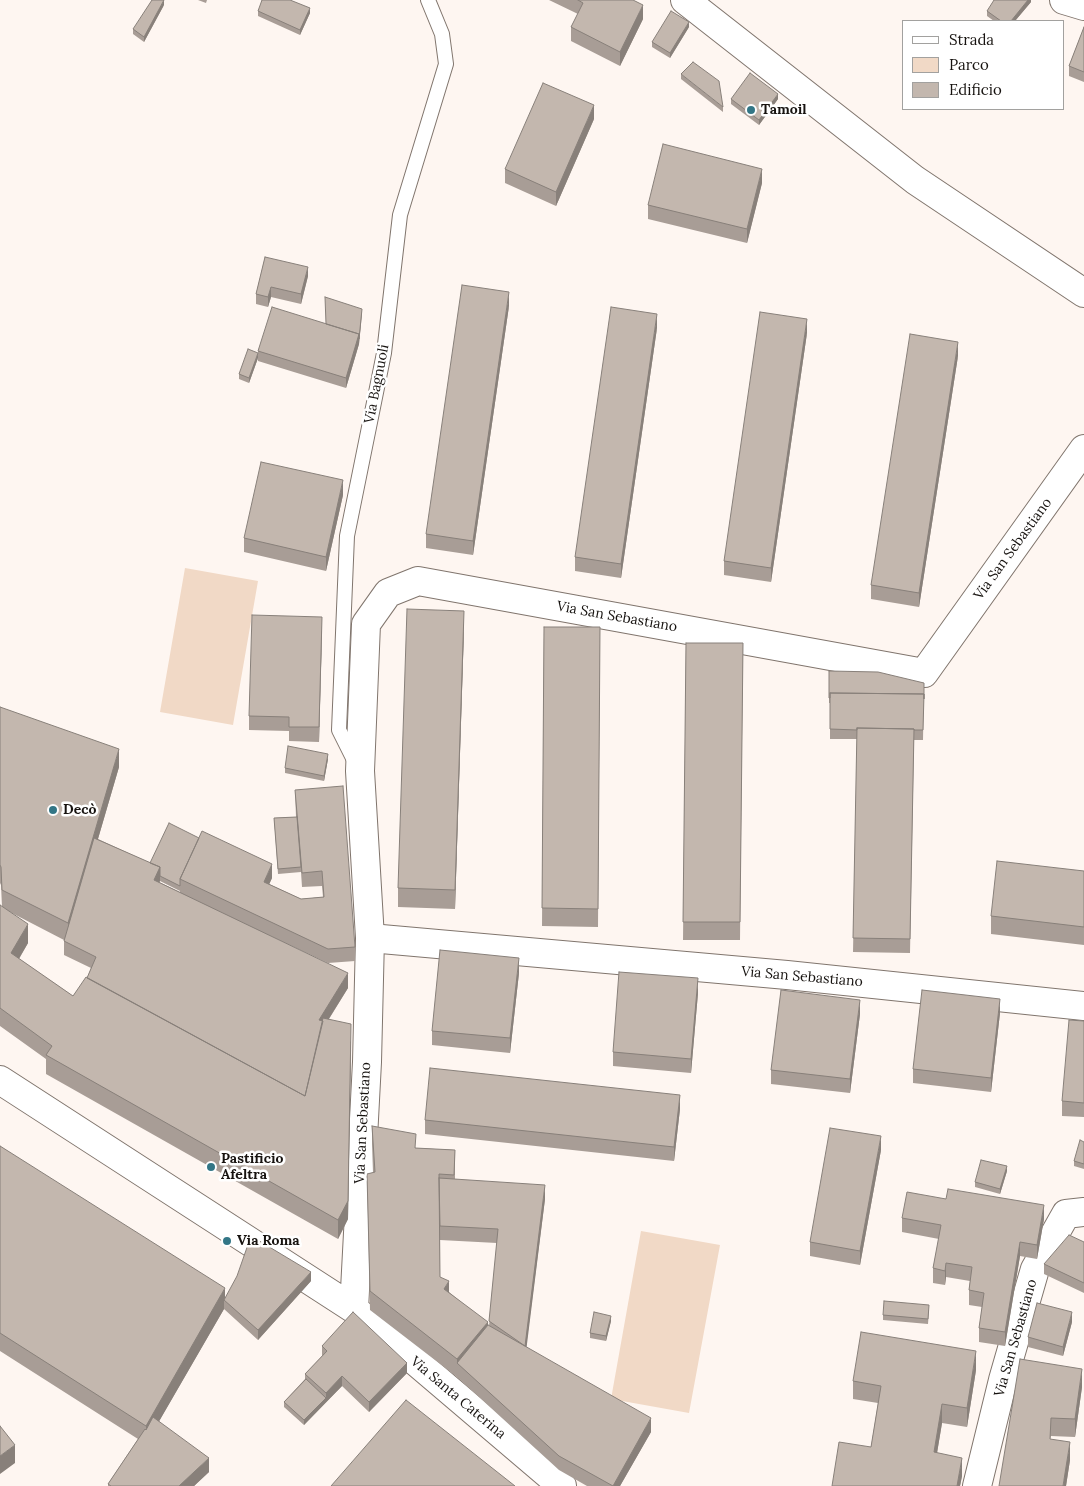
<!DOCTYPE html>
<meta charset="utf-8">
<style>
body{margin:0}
#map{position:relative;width:1084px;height:1486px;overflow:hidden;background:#fef6f1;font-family:Lora,serif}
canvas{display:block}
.legend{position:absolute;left:902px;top:20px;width:162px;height:90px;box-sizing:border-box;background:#fff;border:1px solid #a2a19f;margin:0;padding:6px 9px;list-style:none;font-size:15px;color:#171310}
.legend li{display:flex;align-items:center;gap:10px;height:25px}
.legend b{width:25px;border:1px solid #a2a19f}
</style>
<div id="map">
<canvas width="1084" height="1486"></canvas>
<ul class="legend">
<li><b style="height:6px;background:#fff"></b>Strada</li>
<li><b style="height:14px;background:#f1d9c6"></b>Parco</li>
<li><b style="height:14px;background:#c3b7ae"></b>Edificio</li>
</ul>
</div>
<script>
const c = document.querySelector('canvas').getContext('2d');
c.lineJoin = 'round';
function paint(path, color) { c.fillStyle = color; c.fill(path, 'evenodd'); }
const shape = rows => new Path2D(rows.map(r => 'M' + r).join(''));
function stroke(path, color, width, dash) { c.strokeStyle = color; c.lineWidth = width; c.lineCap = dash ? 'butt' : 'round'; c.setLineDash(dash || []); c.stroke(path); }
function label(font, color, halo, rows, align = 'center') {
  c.font = font + ' Lora,serif'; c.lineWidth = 5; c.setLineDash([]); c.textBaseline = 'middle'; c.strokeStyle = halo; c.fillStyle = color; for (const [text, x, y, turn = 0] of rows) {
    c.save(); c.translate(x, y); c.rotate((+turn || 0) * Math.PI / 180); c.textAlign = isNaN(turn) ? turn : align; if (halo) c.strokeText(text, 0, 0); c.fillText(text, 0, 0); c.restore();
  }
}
const green = shape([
 [185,568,258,581,233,725,160,712],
 [641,1231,720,1245,689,1413,611,1399]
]);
const service = shape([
 [355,762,339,730,347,536,384,353,400,215,446,64,442,34,428,0]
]);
const minor = shape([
 [1064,0,1084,6],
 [370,938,787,975,1084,1006],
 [977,1486,1003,1380,1035,1269,1066,1214,1084,1212]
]);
const tertiary = shape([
 [0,1080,354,1309,562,1486],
 [354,1309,367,1062,370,938,360,771,366,624,388,593,418,581,924,673,1084,449]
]);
const secondary = shape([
 [685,0,915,180,1084,293]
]);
const wall = shape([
 [198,0,207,0,206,3],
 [549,0,633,0,643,19,620,66,571,41,571,27,578,14],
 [1031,0,1031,2,1015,21,994,21,987,16,987,11],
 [164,5,144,42,133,34,133,29],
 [258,11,310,13,300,35,258,16],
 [689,27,670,58,652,47,652,42],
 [1084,27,1084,82,1069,76,1069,66],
 [681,74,723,107,723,112,681,79],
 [731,99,778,99,759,125,731,104],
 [594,119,556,206,505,183,505,169],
 [762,183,747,243,648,219,648,205],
 [265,257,308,276,301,304,271,297,268,307,256,304,256,294],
 [509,306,473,555,426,548,426,534],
 [362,314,359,344,346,388,258,361,258,351,326,324],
 [657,328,621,578,575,571,575,557],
 [807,333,771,582,724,575,724,561],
 [958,356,919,607,871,599,871,585],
 [258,358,249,383,239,379,239,374],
 [343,495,326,571,244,552,244,538],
 [544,627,600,627,598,927,542,926],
 [464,629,455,909,398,907,398,888],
 [322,631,319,742,289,741,289,731,249,730,249,716],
 [686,643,743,643,740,940,683,940],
 [829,671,924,683,923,740,914,740,910,953,853,952,857,739,830,739,830,703,829,703],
 [0,707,119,767,98,839,150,863,272,878,269,884,301,899,323,897,322,886,302,887,301,872,278,874,274,818,296,817,295,790,355,947,355,961,328,963,266,934,348,988,329,1019,351,1042,348,1219,338,1239,46,1074,46,1059,0,1026,0,905,2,907,1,885,0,883],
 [160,881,180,891,180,892,159,882],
 [8,911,64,940,64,955,91,968,87,978,73,996,19,959,28,943],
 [328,759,324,781,285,773,285,768],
 [1084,871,1084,945,991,934,991,916],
 [519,973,510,1053,432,1045,432,1031],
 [698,993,691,1073,613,1066,613,1052],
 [1000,1013,991,1092,913,1083,913,1069],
 [860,1014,850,1093,771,1084,771,1070],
 [1084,1021,1084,1117,1062,1116,1062,1101],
 [680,1109,674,1161,425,1134,425,1120],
 [372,1126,416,1148,455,1150,455,1179,545,1199,526,1347,651,1432,620,1486,587,1486,559,1470,457,1377,370,1310,367,1174,373,1173,372,1144],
 [440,1240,497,1243,489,1326,449,1292,440,1277],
 [1084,1142,1084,1169,1074,1166,1074,1161],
 [0,1146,225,1297,311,1281,258,1340,224,1309,159,1421,209,1472,194,1486,108,1486,108,1484,138,1439,0,1351],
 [881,1150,860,1265,810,1256,810,1242],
 [1007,1171,1000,1194,975,1187,975,1182],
 [902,1218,1044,1219,1037,1259,1020,1256,1005,1346,979,1342,979,1328,982,1307,969,1305,969,1290,970,1281,946,1277,945,1285,933,1283,933,1268,939,1239,902,1232],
 [1084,1242,1084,1293,1044,1274,1044,1264],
 [929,1310,928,1324,883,1320,883,1315],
 [611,1321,606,1341,590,1338,590,1333],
 [1072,1322,1063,1356,1028,1347,1028,1337],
 [322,1346,407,1373,369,1412,342,1386,304,1425,284,1407,284,1402,305,1379,305,1374,322,1356],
 [1020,1359,1082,1387,1075,1437,1051,1436,1050,1439,1070,1460,1066,1486],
 [976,1370,967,1427,942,1423,937,1453,962,1476,960,1486,832,1486,871,1447,878,1403,853,1399,853,1381]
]);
const shadedWall = shape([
 [164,0,164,5,144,42,144,37],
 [1028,0,1031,0,1031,2,1015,21,1011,21],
 [643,5,643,19,620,66,620,52],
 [310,8,310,13,300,35,300,30],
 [689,22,689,27,670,58,670,53],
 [778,94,778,99,759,125,759,120],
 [594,105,594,119,556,206,556,192],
 [762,169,762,183,747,243,747,229],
 [308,267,308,276,301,304,301,294],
 [271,287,271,297,268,307,268,297],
 [509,292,509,306,473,555,473,541],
 [362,309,359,344,346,388,346,378],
 [657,314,657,328,621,578,621,564],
 [807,319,807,333,771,582,771,568],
 [958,342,958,356,919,607,919,593],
 [258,353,258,358,249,383,249,378],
 [343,480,343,495,326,571,326,557],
 [464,611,464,629,455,909,455,890],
 [322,617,322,631,319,742,319,727],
 [119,749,119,767,68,941,68,923],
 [328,754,328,759,324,781,324,776],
 [272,864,272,878,264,896,264,882],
 [160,867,160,881,154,894,154,880],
 [28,924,28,943,11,972,11,953],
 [519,958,519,973,510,1053,510,1038],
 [348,973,348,988,323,1028,319,1020],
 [698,978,698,993,691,1073,691,1059],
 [1000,999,1000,1013,991,1092,991,1078],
 [860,1000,860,1014,850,1093,850,1079],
 [351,1042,348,1219,338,1239,338,1220],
 [680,1095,680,1109,674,1161,674,1147],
 [881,1136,881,1150,860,1265,860,1251],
 [1007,1166,1007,1171,1000,1194,1000,1189],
 [545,1185,545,1199,525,1360,525,1346],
 [1044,1205,1044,1219,1037,1259,1037,1245],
 [1020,1242,1020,1256,1005,1346,1005,1332],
 [946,1263,946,1277,945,1285,945,1271],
 [311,1272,311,1281,258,1340,258,1330],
 [449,1281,449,1299,444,1289],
 [225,1288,225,1301,224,1300,224,1309,146,1444,146,1426],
 [1072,1312,1072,1322,1063,1356,1063,1347],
 [611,1316,611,1321,606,1341,606,1336],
 [488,1322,488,1340,457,1363,457,1359],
 [976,1351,976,1370,967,1427,967,1408],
 [407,1363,407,1373,369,1412,369,1402],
 [1082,1369,1082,1387,1075,1437,1075,1419],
 [342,1376,342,1386,304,1425,304,1420,326,1398,326,1393],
 [942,1404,942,1423,934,1471,934,1452],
 [651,1418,651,1432,620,1486,613,1486],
 [1070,1442,1070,1460,1066,1486,1063,1486],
 [15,1445,15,1463,0,1474,0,1456],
 [209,1458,209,1472,194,1486,179,1486],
 [962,1458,962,1476,960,1486,957,1486]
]);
const building = shape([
 [152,0,164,0,144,37,133,29,152,0],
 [262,0,290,0,310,8,300,30,258,11,262,0],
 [578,0,633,0,643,5,620,52,571,27,583,3,578,0],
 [994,0,1028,0,1011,21,1001,21,987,11,994,0],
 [671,11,689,22,670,53,652,42,671,11],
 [1084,27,1084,72,1069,66,1084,27],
 [693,62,719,81,723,107,681,74,693,62],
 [750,73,778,94,759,120,731,99,750,73],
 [543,83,594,105,556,192,505,169,543,83],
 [663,144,762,169,747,229,648,205,663,144],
 [265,257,308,267,301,294,271,287,268,297,256,294,265,257],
 [462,285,509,292,473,541,426,534,462,285],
 [325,297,362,309,359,339,359,334,326,324,325,297],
 [272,307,359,334,346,378,258,351,272,307],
 [611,307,657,314,621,564,575,557,611,307],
 [760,312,807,319,771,568,724,561,760,312],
 [910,334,958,342,919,593,871,585,910,334],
 [248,349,258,353,249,378,239,374,248,349],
 [261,462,343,480,326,557,244,538,261,462],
 [407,609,464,611,455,890,398,888,407,609],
 [252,615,322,617,319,727,289,727,289,717,249,716,252,615],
 [544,627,600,627,598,909,542,908,544,627],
 [686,643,743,643,740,922,683,922,686,643],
 [829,671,878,672,924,683,924,699,924,694,830,693,830,698,829,698,829,671],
 [830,693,924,694,923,730,914,730,914,729,857,728,857,730,830,729,830,693],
 [0,707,119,749,68,923,2,890,1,867,0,865,0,707],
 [857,728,914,729,910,939,853,938,857,728],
 [288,746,328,754,324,776,285,768,288,746],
 [343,786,355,947,328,949,180,879,202,831,272,864,264,882,301,899,324,897,322,871,302,873,295,790,343,786],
 [297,817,301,867,278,869,274,818,297,817],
 [169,823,199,838,180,879,180,886,160,876,160,867,150,863,169,823],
 [94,838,160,867,154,880,348,973,319,1020,323,1021,305,1096,87,978,96,957,64,941,94,838],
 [997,861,1084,871,1084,927,991,916,997,861],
 [0,905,28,924,11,953,73,996,86,977,305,1096,323,1018,351,1024,348,1201,338,1220,46,1055,52,1046,0,1008,0,905],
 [440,950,519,958,510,1038,432,1031,440,950],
 [619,972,698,978,691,1059,613,1052,619,972],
 [781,990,860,1000,850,1079,771,1070,781,990],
 [922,990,1000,999,991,1078,913,1069,922,990],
 [1069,1020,1084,1021,1084,1103,1062,1101,1069,1020],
 [430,1068,680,1095,674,1147,425,1120,430,1068],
 [372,1126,416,1134,415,1148,455,1150,454,1175,439,1174,440,1277,449,1281,444,1289,488,1322,457,1359,370,1291,367,1174,375,1172,372,1126],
 [830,1128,881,1136,860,1251,810,1242,830,1128],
 [1080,1140,1084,1142,1084,1164,1074,1161,1080,1140],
 [0,1146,225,1288,146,1426,0,1333,0,1146],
 [981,1160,1007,1166,1000,1189,975,1182,981,1160],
 [439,1178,545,1185,525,1346,489,1321,498,1229,440,1226,439,1178],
 [948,1189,1044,1205,1037,1245,1020,1242,1005,1332,979,1328,984,1293,969,1290,972,1267,946,1263,945,1271,933,1268,941,1225,902,1218,907,1192,946,1199,948,1189],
 [1069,1235,1084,1242,1084,1283,1044,1264,1069,1235],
 [251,1236,311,1272,258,1330,224,1300,237,1276,251,1236],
 [884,1301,929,1305,928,1319,883,1315,884,1301],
 [1037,1303,1072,1312,1063,1347,1028,1337,1037,1303],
 [353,1312,407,1363,369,1402,342,1376,326,1393,305,1374,327,1351,322,1346,353,1312],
 [594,1312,611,1316,606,1336,590,1333,594,1312],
 [488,1325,651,1418,613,1486,559,1456,457,1363,488,1325],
 [861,1332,976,1351,967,1408,942,1404,934,1452,962,1458,957,1486,832,1486,839,1442,871,1447,881,1386,853,1381,861,1332],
 [1020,1359,1082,1369,1075,1419,1051,1418,1050,1439,1070,1442,1063,1486,999,1486,1020,1359],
 [306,1379,326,1398,304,1420,284,1402,306,1379],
 [406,1400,515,1486,331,1486,406,1400],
 [153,1417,209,1458,179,1486,111,1486,108,1484,145,1429,146,1430,153,1417],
 [0,1426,15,1445,0,1456,0,1426]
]);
const markers = [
 [751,110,5,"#337686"],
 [53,810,5,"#337686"],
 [211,1167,5,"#337686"],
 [227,1241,5,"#337686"]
];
const poiNames = [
 ["Tamoil",761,110],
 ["Decò",63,810],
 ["Pastificio",221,1159],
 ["Afeltra",221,1175],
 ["Via Roma",237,1241]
];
const streetNames = [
 ["Via Bagnuoli",377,384,-79],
 ["Via San Sebastiano",1013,549,-54],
 ["Via San Sebastiano",617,617,10],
 ["Via San Sebastiano",802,977,5],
 ["Via San Sebastiano",363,1123,-87],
 ["Via San Sebastiano",1016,1338,-74],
 ["Via Santa Caterina",458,1398,40]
];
paint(green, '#f1d9c6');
stroke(service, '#80756d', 16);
stroke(minor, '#80756d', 30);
stroke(tertiary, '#80756d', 30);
stroke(secondary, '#80756d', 30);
stroke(service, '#fff', 14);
stroke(minor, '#fff', 28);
stroke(tertiary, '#fff', 28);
stroke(secondary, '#fff', 28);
paint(wall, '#a89d96');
paint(shadedWall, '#88807a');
paint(building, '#c3b7ae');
stroke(building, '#88807a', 1);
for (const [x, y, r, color] of markers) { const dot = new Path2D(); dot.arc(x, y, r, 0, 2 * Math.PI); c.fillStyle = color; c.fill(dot); stroke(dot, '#fff', 2); }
label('bold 14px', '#171310', '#fff', poiNames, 'left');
label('14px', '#171310', '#fff', streetNames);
</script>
